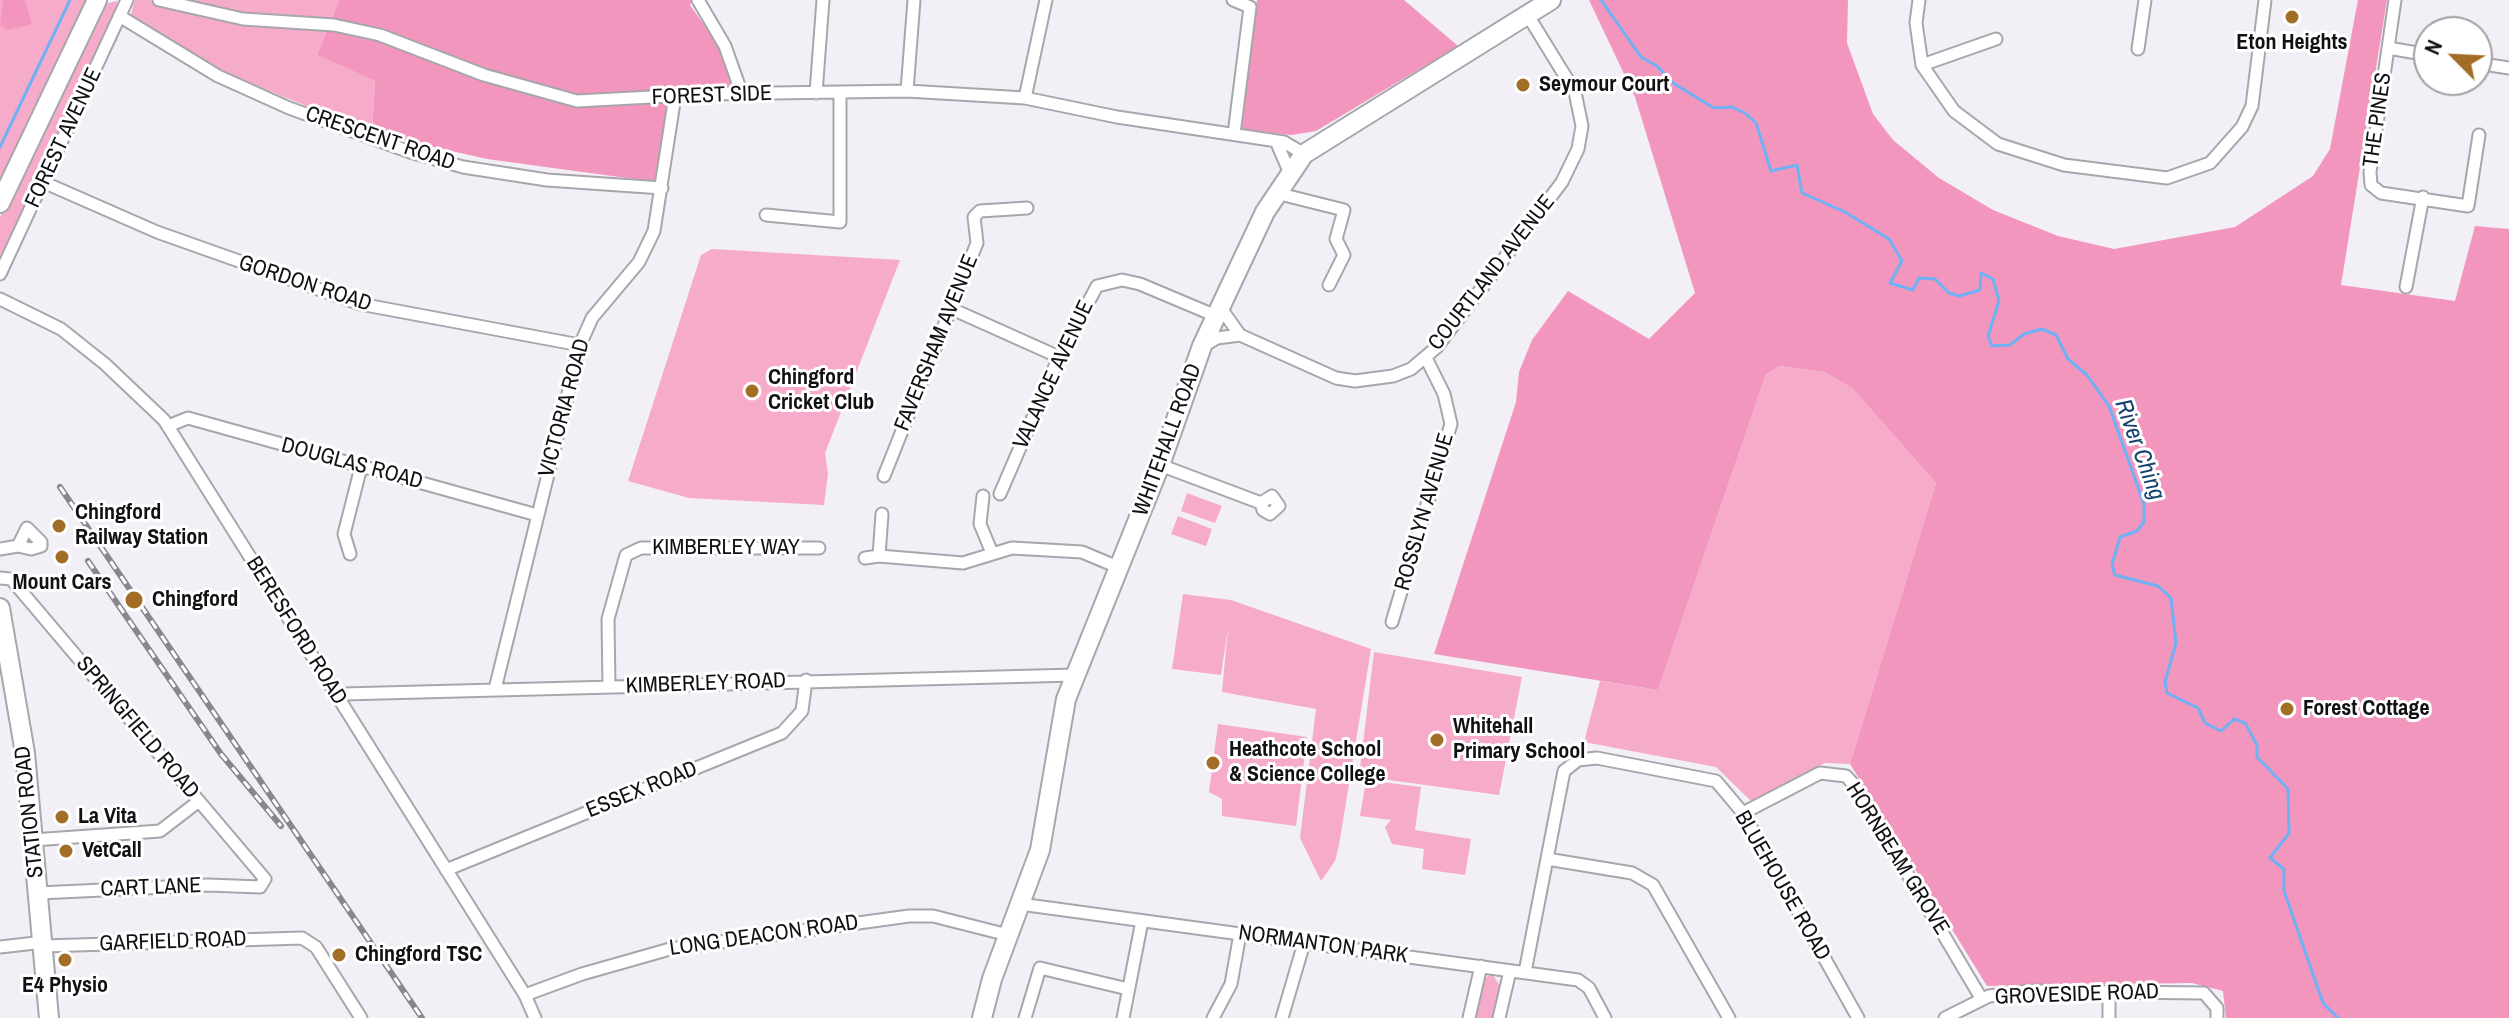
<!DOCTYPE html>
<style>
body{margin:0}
#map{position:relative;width:2509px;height:1018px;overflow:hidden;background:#f2eff7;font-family:"Archivo Narrow",sans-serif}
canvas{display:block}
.north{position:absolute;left:2413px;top:16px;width:80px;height:80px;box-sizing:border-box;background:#fff;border:2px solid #a09fa1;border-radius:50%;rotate:294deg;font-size:22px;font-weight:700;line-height:32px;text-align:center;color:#111013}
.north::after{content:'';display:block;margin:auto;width:28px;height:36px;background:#a26e26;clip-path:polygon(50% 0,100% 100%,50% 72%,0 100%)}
</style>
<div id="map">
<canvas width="2509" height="1018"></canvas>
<div class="north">N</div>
</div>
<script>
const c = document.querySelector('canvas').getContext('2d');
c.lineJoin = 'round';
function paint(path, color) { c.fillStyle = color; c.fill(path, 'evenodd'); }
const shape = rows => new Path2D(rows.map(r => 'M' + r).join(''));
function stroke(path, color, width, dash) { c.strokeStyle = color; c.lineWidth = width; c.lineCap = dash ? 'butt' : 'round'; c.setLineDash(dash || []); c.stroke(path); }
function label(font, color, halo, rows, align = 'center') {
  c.font = font + ' "Archivo Narrow",sans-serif'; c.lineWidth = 6; c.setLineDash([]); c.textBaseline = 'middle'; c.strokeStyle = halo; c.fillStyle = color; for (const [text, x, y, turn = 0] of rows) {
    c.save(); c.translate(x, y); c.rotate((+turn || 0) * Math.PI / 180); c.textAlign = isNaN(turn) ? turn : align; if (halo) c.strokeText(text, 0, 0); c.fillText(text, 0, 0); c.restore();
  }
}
const green = shape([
 [0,0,87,0,0,186],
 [135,0,339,0,317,55,375,81,372,133,206,65,130,17],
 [117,1,115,17,0,257,0,217,104,4],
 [712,249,900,260,825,453,828,474,824,505,689,498,628,481,701,255],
 [1780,366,1824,372,1852,388,1936,483,1850,764,1825,763,1751,801,1716,767,1584,742,1600,681,1658,690,1766,374],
 [1187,493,1222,506,1215,523,1181,511],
 [1178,516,1212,529,1206,546,1171,534],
 [1183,594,1231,600,1371,649,1339,845,1335,861,1321,881,1300,838,1316,709,1222,692,1228,628,1221,675,1172,669],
 [1374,652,1522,677,1499,795,1359,776],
 [1218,724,1307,737,1296,826,1222,816,1222,799,1209,792],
 [1366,780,1421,787,1415,830,1471,839,1465,875,1422,869,1424,849,1392,844,1385,827,1391,820,1360,816],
 [1492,974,1500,986,1493,1018,1474,1018,1481,980]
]);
const forest = shape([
 [3,0,25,0,32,24,8,30,0,25],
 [339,0,692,0,690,5,724,53,739,93,671,90,656,182,487,159,372,133,375,81,317,55],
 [1257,0,1404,0,1458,46,1316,131,1292,135,1239,130],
 [1589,0,1848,0,1847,43,1873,114,1893,140,1939,178,1993,210,2058,236,2114,249,2235,227,2313,176,2330,149,2358,0,2387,0,2341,285,2455,301,2475,226,2509,229,2509,1018,2226,1018,2223,991,2192,983,1987,986,1850,764,1936,483,1852,388,1824,372,1780,366,1766,374,1658,690,1434,654,1516,402,1519,372,1532,340,1568,291,1649,339,1695,293,1635,97]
]);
const stream = shape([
 [1601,0,1641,57,1657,66,1673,83,1714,108,1732,107,1745,113,1756,123,1771,171,1797,165,1802,193,1845,212,1889,239,1902,261,1890,283,1913,290,1919,278,1935,279,1949,293,1959,296,1980,290,1981,273,1993,279,1999,301,1988,336,1992,346,2010,345,2024,334,2042,329,2056,335,2068,359,2087,375,2109,406,2144,504,2144,522,2137,531,2120,537,2112,565,2115,575,2158,586,2171,598,2176,643,2165,682,2167,693,2198,708,2205,723,2221,731,2234,719,2245,723,2257,745,2257,757,2288,789,2289,833,2270,858,2284,869,2284,891,2323,1003,2338,1018],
 [0,147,70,0]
]);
const minor = shape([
 [159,0,243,19,334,25,380,35,484,75,577,101,707,94,907,91,1025,98,1117,117,1284,142,1304,154],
 [698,0,725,46,742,94],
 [1233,0,1250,7,1234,134],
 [1919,0,1916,23,1922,65,1954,111,1998,144,2064,165,2167,178,2210,163,2242,127,2252,106,2265,0],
 [2395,0,2370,172,2371,185,2381,193,2468,206,2479,135],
 [121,17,218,76,289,108,410,152,463,167,547,180,662,188],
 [2388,48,2429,55],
 [2138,49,2145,0],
 [2477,63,2509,68],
 [1922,65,1996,39],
 [907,91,914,0],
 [816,93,823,0],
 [1025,98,1046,0],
 [1276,141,1289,171],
 [43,182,157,232,360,304,580,345],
 [1276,193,1344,210,1336,239,1344,255,1329,285],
 [766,215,840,222,840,93],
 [0,274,127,0],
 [2406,287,2423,197],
 [0,299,61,329,105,364,164,420,525,995,535,1018],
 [1220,307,1240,335],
 [952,309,1059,357],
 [1205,345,1217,338,1240,335,1336,378,1355,381,1393,376,1411,369,1437,347,1562,182,1578,149,1582,126,1575,92,1527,14],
 [168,426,188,418,537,515],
 [1160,465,1261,503,1272,496,1279,506,1270,514,1263,510,1261,503],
 [884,476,977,243,974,217,980,211,1027,208],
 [1000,494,1059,357,1097,286,1122,280,1140,284,1216,316],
 [983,496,980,524,992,553],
 [0,549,18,546,31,549,41,546,41,542,27,528,18,546],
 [350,554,344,534,361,467],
 [879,556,882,514],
 [865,558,879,556,963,563,1012,548,1082,552,1120,568],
 [0,578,11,579,265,879,260,887,208,885,39,893],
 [1392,622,1451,424,1444,394,1426,358],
 [609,687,608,619,626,555,641,548,819,548],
 [495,689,580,345,592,318,639,262,654,231,675,96],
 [337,697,343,694,1075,675],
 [1743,813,1820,773,1846,776,1856,787,1981,998],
 [33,840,160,831,199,801],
 [1547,859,1632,873,1653,885,1729,1018],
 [446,870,782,733,802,711,806,680],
 [1020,904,1578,980,1589,988,1605,1018],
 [44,946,302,938,316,947,361,1018],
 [0,947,44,942],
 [1525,972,1564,771,1578,760,1597,758,1716,781,1743,813,1858,1018],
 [2109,992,2109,1018],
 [525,995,582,974,670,949,909,916,933,916,1008,935],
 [1025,1018,1040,968,1128,989],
 [1123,1018,1142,921],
 [1213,1018,1231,984,1240,934],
 [1282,1018,1304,943],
 [1469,1018,1481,966],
 [1499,1018,1510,971],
 [1945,1018,1989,996,2029,991,2204,993,2217,1008,2217,1018]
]);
const primary = shape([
 [0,203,97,0],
 [0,608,25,753,49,1018],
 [982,1018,992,979,1040,850,1066,699,1160,465,1202,346,1265,212,1304,154,1551,0]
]);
const rail = shape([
 [60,487,422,1018],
 [88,561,221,754,281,826]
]);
const markers = [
 [2292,17,8,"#a26e26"],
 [1523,85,8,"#a26e26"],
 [752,391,8,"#a26e26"],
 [59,526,8,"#a26e26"],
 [62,557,8,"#a26e26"],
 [134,600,10,"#a26e26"],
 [2287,709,8,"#a26e26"],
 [1437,740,8,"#a26e26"],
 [1213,763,8,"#a26e26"],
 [62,817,8,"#a26e26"],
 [66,851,8,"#a26e26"],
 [339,955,8,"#a26e26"],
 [65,960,8,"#a26e26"]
];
const poiNames = [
 ["Eton Heights",2292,43,"center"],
 ["Seymour Court",1539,85],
 ["Chingford",768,378],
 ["Cricket Club",768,403],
 ["Chingford",75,513],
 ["Railway Station",75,538],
 ["Mount Cars",62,583,"center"],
 ["Chingford",152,600],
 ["Forest Cottage",2303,709],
 ["Whitehall",1453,727],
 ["Primary School",1453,752],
 ["Heathcote School",1229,750],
 ["& Science College",1229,775],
 ["La Vita",78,817],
 ["VetCall",82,851],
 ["Chingford TSC",355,955],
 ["E4 Physio",65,986,"center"]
];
const streetNames = [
 ["FOREST SIDE",712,96,-2],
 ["THE PINES",2378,120,-82],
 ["FOREST AVENUE",64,138,-65],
 ["CRESCENT ROAD",380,139,19],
 ["COURTLAND AVENUE",1492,273,-52],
 ["GORDON ROAD",305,284,18],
 ["FAVERSHAM AVENUE",937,343,-68],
 ["VALANCE AVENUE",1054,375,-65],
 ["VICTORIA ROAD",565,408,-75],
 ["WHITEHALL ROAD",1168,440,-70],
 ["DOUGLAS ROAD",352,464,15],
 ["ROSSLYN AVENUE",1425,512,-74],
 ["KIMBERLEY WAY",726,548],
 ["BERESFORD ROAD",296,631,58],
 ["KIMBERLEY ROAD",706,684,-2],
 ["SPRINGFIELD ROAD",137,728,50],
 ["ESSEX ROAD",642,790,-22],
 ["STATION ROAD",30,812,-96],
 ["HORNBEAM GROVE",1897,859,58],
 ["BLUEHOUSE ROAD",1782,886,60],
 ["CART LANE",151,888,-2],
 ["LONG DEACON ROAD",764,936,-8],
 ["GARFIELD ROAD",173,942,-2],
 ["NORMANTON PARK",1323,945,8],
 ["GROVESIDE ROAD",2077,995,-2]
];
const waterNames = [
 ["River Ching",2139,450,70]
];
paint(green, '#f6abca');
paint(forest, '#f296bd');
stroke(stream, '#6eb1f5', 3);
stroke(minor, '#a8a6ad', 15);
stroke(primary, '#a8a6ad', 22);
stroke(minor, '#fff', 11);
stroke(primary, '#fff', 18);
stroke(rail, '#89878c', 6);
stroke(rail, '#fff', 3, [9]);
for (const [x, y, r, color] of markers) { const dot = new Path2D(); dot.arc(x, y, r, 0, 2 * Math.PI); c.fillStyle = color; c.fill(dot); stroke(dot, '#fff', 3); }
label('bold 22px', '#111013', '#fff', poiNames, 'left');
label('22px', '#111013', '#fff', streetNames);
label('italic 24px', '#14436f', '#fff', waterNames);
</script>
